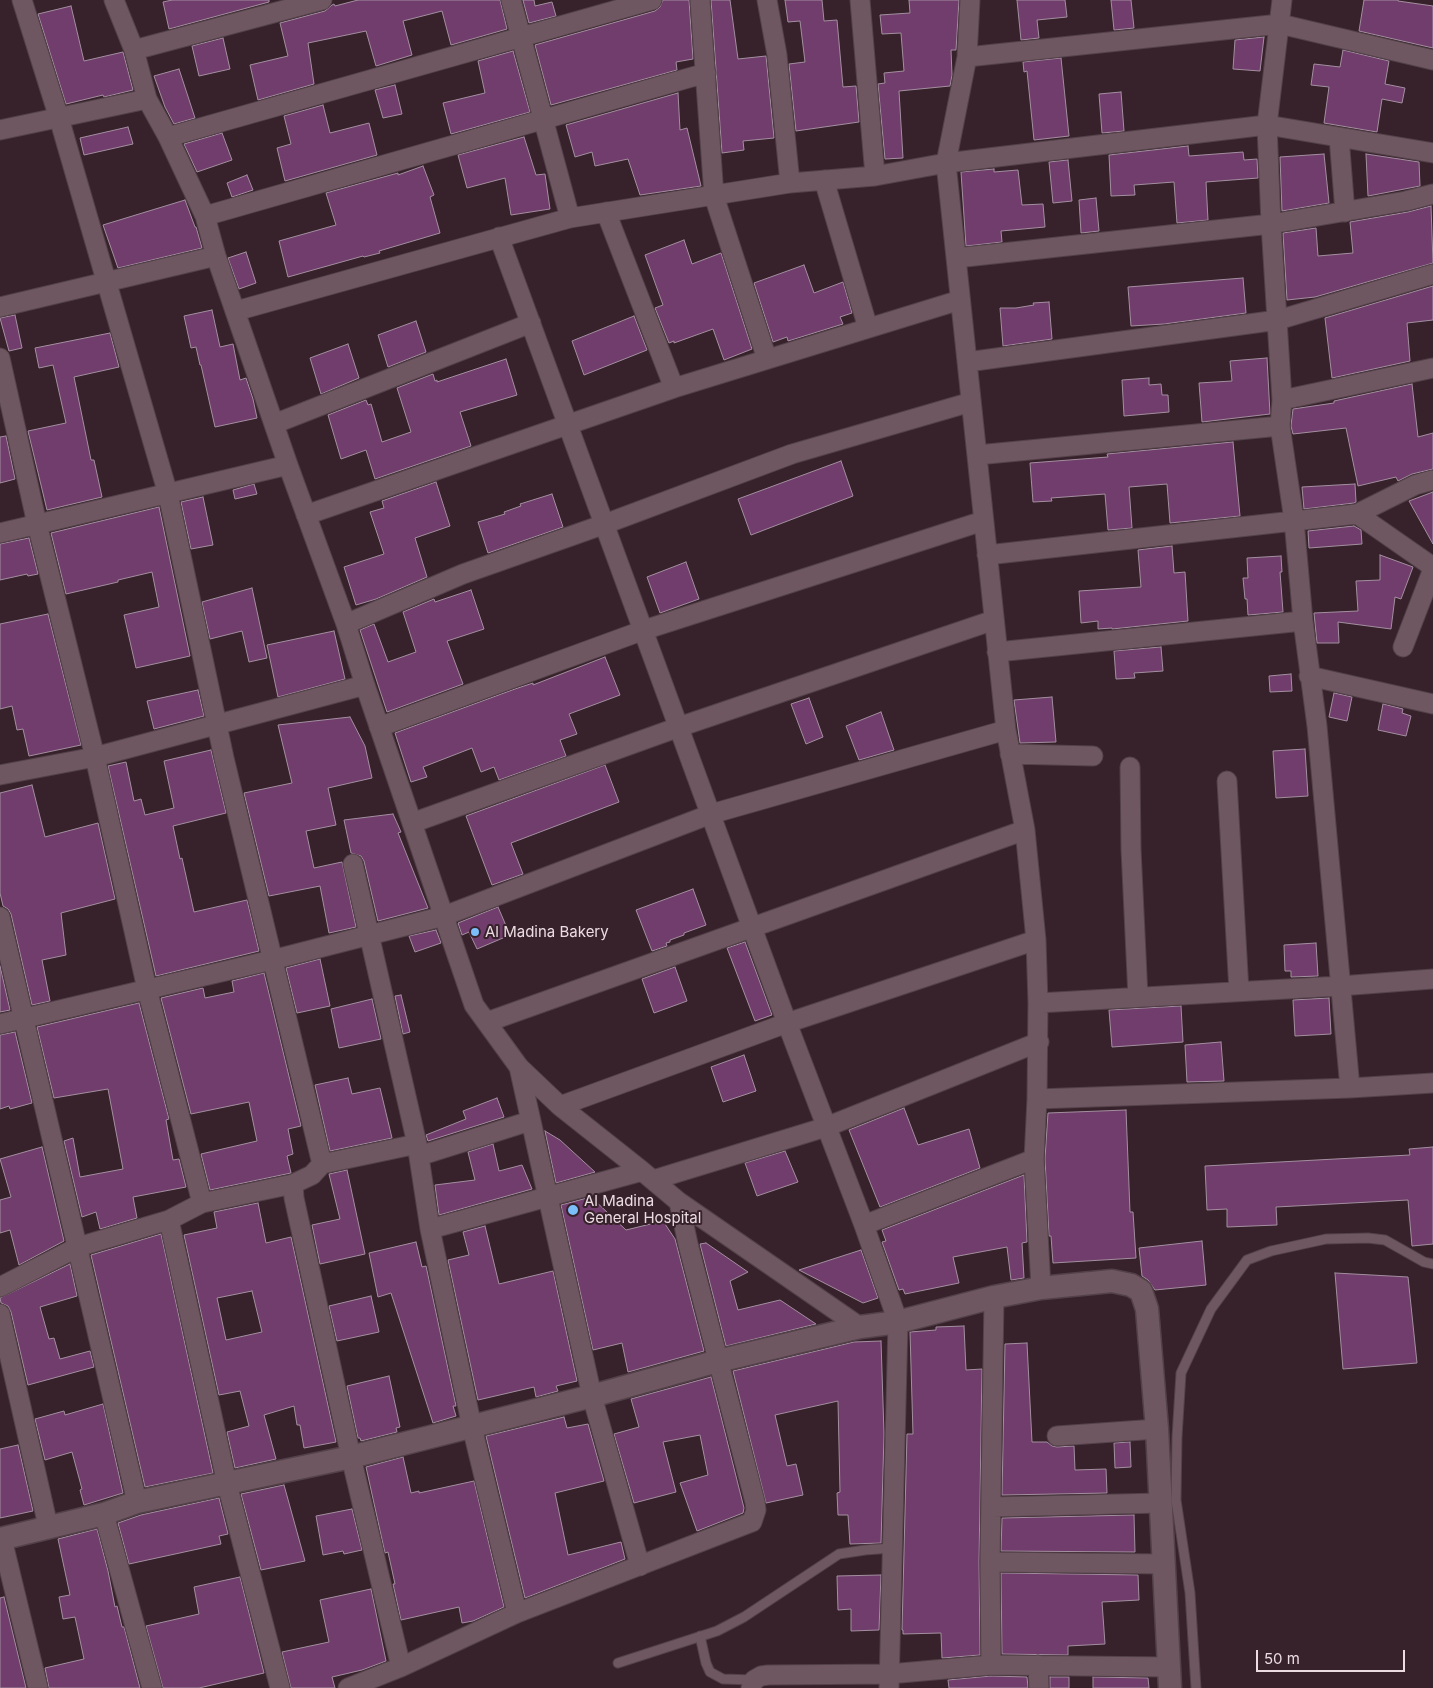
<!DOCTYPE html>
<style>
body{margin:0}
#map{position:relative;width:1433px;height:1688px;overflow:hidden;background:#37222b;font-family:Inter,sans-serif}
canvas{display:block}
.scale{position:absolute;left:1256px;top:1650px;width:149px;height:22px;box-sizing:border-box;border:2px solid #ebdce2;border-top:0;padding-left:6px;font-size:15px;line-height:18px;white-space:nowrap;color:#ebdce2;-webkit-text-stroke:4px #37222b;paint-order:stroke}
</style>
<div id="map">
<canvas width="1433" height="1688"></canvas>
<div class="scale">50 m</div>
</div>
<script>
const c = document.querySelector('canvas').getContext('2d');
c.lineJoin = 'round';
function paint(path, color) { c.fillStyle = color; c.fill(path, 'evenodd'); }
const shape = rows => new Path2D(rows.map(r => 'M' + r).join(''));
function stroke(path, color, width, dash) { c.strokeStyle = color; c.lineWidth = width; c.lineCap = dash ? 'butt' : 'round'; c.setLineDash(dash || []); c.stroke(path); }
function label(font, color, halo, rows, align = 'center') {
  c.font = font + ' Inter,sans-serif'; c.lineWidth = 4; c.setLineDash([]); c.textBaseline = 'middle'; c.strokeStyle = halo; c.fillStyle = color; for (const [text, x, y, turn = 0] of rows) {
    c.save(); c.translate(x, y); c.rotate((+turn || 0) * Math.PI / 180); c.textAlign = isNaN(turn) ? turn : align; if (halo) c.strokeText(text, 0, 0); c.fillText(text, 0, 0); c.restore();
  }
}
const building = shape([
 [172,0,269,0,269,2,169,29,163,2,172,0],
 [358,0,500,0,507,29,451,45,442,11,403,21,412,55,376,66,366,31,308,43,314,84,258,100,250,65,288,56,280,23,325,11,332,5,334,4,335,6,358,0],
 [523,0,534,0,535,6,552,2,556,16,529,23,523,0],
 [663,0,689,0,693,59,676,62,677,70,551,105,535,45,655,11,660,7,663,0],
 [711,0,730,0,738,59,766,56,774,138,743,141,744,150,722,153,711,0],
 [785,0,822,0,824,21,837,20,843,87,856,86,859,122,796,131,789,64,805,62,800,21,788,22,785,0],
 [909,0,959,0,956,50,951,50,952,75,950,86,899,91,903,158,885,159,878,84,885,83,884,73,904,71,901,33,882,34,880,15,910,13,909,0],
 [1017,0,1065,0,1067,17,1037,20,1039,38,1021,40,1017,0],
 [1111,0,1131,0,1134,28,1114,30,1111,0],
 [1364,0,1398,0,1398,1,1433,6,1433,48,1359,31,1364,0],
 [71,6,84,61,123,52,133,90,104,97,103,95,66,104,38,14,71,6],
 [1264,37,1260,71,1233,69,1235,40,1264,37],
 [223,38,230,69,199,76,192,46,223,38],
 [1343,50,1389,61,1385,84,1405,88,1402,103,1382,99,1377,132,1324,123,1329,87,1311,85,1314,64,1340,67,1343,50],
 [513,51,530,112,451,134,443,103,485,93,478,61,513,51],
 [1061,58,1069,136,1034,140,1027,71,1024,72,1023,62,1061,58],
 [179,69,195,118,174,124,165,107,154,76,179,69],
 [395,85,402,114,383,118,375,90,395,85],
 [1121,92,1124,131,1102,133,1099,94,1121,92],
 [678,93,680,130,687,128,701,186,640,195,628,159,595,166,592,152,575,157,566,125,678,93],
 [323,105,330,133,369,123,377,155,285,181,277,148,291,144,284,116,323,105],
 [128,127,133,144,84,155,80,138,128,127],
 [222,133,232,160,197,172,184,144,222,133],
 [524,137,536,175,545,174,550,209,511,215,505,178,467,188,458,155,524,137],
 [1188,146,1189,156,1243,152,1244,160,1257,159,1258,178,1206,182,1208,220,1177,223,1174,182,1134,185,1135,195,1111,196,1109,155,1188,146],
 [1324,154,1329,203,1282,211,1280,157,1324,154],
 [1366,154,1419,162,1420,186,1368,196,1366,154],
 [1068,160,1072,201,1053,203,1049,162,1068,160],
 [423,166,434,195,430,197,440,233,379,251,380,253,364,257,363,256,288,277,279,241,336,225,326,193,398,173,398,175,423,166],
 [994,169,994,172,1018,170,1022,205,1043,204,1045,227,1001,231,1002,242,966,246,961,172,994,169],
 [247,175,253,190,232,197,227,183,247,175],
 [1096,198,1099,231,1081,233,1079,200,1096,198],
 [185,200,195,227,196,227,202,248,118,268,103,225,185,200],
 [1431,206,1433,263,1315,297,1287,300,1283,233,1316,228,1318,256,1353,253,1350,222,1408,212,1431,206],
 [684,240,692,264,721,253,752,349,724,360,713,329,674,343,674,341,669,343,655,308,663,305,645,255,684,240],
 [246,252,256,283,239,289,228,258,246,252],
 [804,265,814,293,843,282,852,313,840,317,843,324,788,341,787,337,773,342,754,283,804,265],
 [1243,278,1246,313,1164,324,1131,326,1128,287,1243,278],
 [1433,286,1433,320,1407,323,1410,361,1332,378,1325,318,1433,286],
 [1049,302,1052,339,1003,346,1000,308,1016,308,1034,305,1033,303,1049,302],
 [212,310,220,347,233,344,240,380,246,378,253,399,257,418,215,427,201,365,200,365,196,347,191,348,184,316,212,310],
 [15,315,22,348,9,351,0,318,15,315],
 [634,316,647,350,584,375,572,341,634,316],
 [416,321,426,352,388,367,378,335,416,321],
 [110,333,119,367,74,377,91,460,94,460,102,497,47,510,28,431,66,423,53,365,39,368,35,348,110,333],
 [348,344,359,378,321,394,310,358,348,344],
 [1267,358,1270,414,1202,422,1199,383,1232,381,1230,361,1267,358],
 [506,359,517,395,460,412,471,446,375,479,366,450,341,459,328,415,366,400,368,405,371,404,382,442,411,432,397,388,433,374,435,381,437,380,437,382,506,359],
 [1149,378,1149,385,1161,384,1162,395,1168,395,1169,412,1124,416,1122,380,1149,378],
 [1412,384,1418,437,1433,433,1433,469,1412,474,1398,481,1396,477,1358,486,1346,428,1293,434,1291,426,1293,409,1334,403,1334,401,1412,384],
 [6,436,15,479,0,483,0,437,6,436],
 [1233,442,1240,516,1170,523,1167,484,1129,487,1132,528,1108,530,1105,494,1051,498,1052,501,1033,502,1030,463,1108,457,1107,454,1233,442],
 [841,461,853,496,751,535,738,499,841,461],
 [436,482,450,526,415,538,427,577,376,599,356,605,344,567,384,554,370,512,384,508,382,501,436,482],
 [254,484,257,494,235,499,233,490,254,484],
 [1355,484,1356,502,1354,503,1304,509,1302,487,1355,484],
 [1433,492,1433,544,1409,501,1433,492],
 [552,494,563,527,488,553,478,522,505,514,504,512,521,506,520,504,552,494],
 [203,497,213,545,191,549,181,502,203,497],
 [159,507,190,656,136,668,124,615,159,607,152,572,118,580,118,582,66,594,51,533,159,507],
 [1354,526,1361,530,1362,544,1309,548,1308,531,1354,526],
 [29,538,38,574,28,576,27,574,0,580,0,544,29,538],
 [1172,546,1174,573,1185,572,1188,621,1112,629,1112,628,1098,629,1098,621,1081,623,1079,591,1141,587,1138,550,1172,546],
 [1380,555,1413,567,1401,599,1395,597,1391,629,1338,622,1339,643,1317,643,1314,613,1358,611,1356,581,1380,580,1380,555],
 [1281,556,1282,572,1280,572,1283,612,1248,615,1247,599,1245,599,1243,578,1248,578,1247,558,1281,556],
 [686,562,699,599,660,613,647,577,686,562],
 [252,588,267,658,249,662,242,631,210,639,202,602,252,588],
 [471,590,484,629,447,641,463,684,387,712,360,630,374,624,388,662,416,652,403,612,434,599,435,602,471,590],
 [48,614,81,745,29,756,23,729,17,730,12,706,0,709,0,624,48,614],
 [334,631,345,679,278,697,267,645,334,631],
 [1161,647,1163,671,1134,673,1135,678,1116,679,1114,651,1161,647],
 [605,657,620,695,569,714,577,734,560,740,566,756,499,780,494,767,481,772,472,748,423,767,427,777,411,782,395,733,515,689,533,683,533,685,605,657],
 [1291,674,1292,691,1270,692,1269,676,1291,674],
 [198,690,204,716,154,729,147,701,198,690],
 [1334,693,1352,697,1347,721,1329,717,1334,693],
 [1052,697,1056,742,1020,743,1014,700,1052,697],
 [809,698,823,737,806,744,791,704,809,698],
 [1383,704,1403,709,1402,713,1411,716,1406,736,1378,730,1383,704],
 [881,712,894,750,859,760,846,726,881,712],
 [350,717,365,746,372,778,328,788,336,825,306,831,314,868,342,862,356,927,329,933,320,886,269,896,244,793,292,783,278,725,350,717],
 [1305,749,1308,796,1276,798,1273,751,1305,749],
 [211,750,226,813,173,826,180,859,182,858,194,912,247,900,259,951,156,976,108,766,126,762,134,801,141,799,145,815,174,808,164,761,211,750],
 [605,765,619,802,511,843,523,874,492,885,466,816,605,765],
 [32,785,45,837,98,823,115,899,61,913,66,955,42,960,50,1001,32,1005,11,914,8,909,3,906,0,893,0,793,32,785],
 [393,814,401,832,398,833,428,908,378,921,364,861,361,856,351,853,344,820,393,814],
 [693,889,706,925,684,933,684,935,670,940,670,942,666,943,667,946,652,951,636,910,693,889],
 [498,907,510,935,477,949,469,932,462,935,458,923,498,907],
 [436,930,441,943,415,952,409,936,436,930],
 [745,942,772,1015,755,1021,727,948,745,942],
 [1316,943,1318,976,1291,977,1291,971,1285,971,1284,945,1316,943],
 [320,959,330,1006,297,1013,286,968,320,959],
 [0,966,10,1010,0,1012,0,966],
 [675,967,687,1001,654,1013,642,979,675,967],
 [264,973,301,1126,288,1129,293,1154,287,1156,291,1173,210,1190,201,1154,257,1141,249,1102,191,1114,161,998,203,988,205,998,234,992,232,981,264,973],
 [401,995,410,1032,403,1034,395,996,401,995],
 [1329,998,1331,1034,1295,1036,1293,1000,1329,998],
 [372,999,381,1039,339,1048,331,1009,372,999],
 [139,1003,169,1119,166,1120,173,1160,179,1159,186,1187,133,1197,137,1218,100,1229,96,1212,82,1217,64,1141,73,1138,80,1177,123,1169,108,1089,54,1098,37,1027,139,1003],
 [1181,1006,1183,1042,1112,1047,1109,1010,1181,1006],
 [15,1032,32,1103,10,1109,9,1106,0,1109,0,1035,15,1032],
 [1221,1042,1224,1081,1187,1082,1185,1045,1221,1042],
 [744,1055,756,1091,723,1102,711,1067,744,1055],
 [348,1078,352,1094,380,1088,392,1138,330,1151,315,1085,348,1078],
 [497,1098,504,1117,428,1141,426,1135,466,1119,463,1111,497,1098],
 [904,1108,918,1145,969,1129,980,1168,880,1207,849,1130,904,1108],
 [1126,1110,1130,1212,1133,1212,1136,1258,1053,1263,1051,1236,1049,1236,1045,1159,1048,1113,1126,1110],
 [545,1131,560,1140,595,1172,556,1183,545,1131],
 [493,1144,499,1171,522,1165,532,1189,439,1215,435,1185,475,1180,468,1152,493,1144],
 [42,1147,64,1241,19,1265,10,1230,0,1233,0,1200,11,1197,0,1159,42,1147],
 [1433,1147,1433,1244,1412,1246,1408,1200,1276,1207,1277,1225,1227,1227,1227,1209,1207,1210,1205,1166,1410,1155,1409,1149,1433,1147],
 [785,1151,798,1182,757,1196,745,1163,785,1151],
 [347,1170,365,1254,320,1264,312,1225,340,1219,329,1174,347,1170],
 [1024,1175,1027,1242,1022,1243,1024,1278,1011,1280,1007,1247,953,1257,959,1283,905,1294,903,1289,899,1290,882,1242,886,1241,882,1230,1024,1175],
 [591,1197,626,1230,663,1221,675,1239,704,1351,628,1372,622,1343,593,1350,561,1205,591,1197],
 [258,1203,266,1243,291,1237,336,1442,304,1448,300,1425,297,1425,294,1406,264,1415,276,1459,235,1468,227,1432,249,1426,240,1391,219,1395,184,1235,217,1228,214,1212,258,1203],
 [252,1291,262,1332,226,1340,217,1298,252,1291],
 [485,1226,499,1284,553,1271,577,1381,556,1386,558,1391,536,1397,534,1387,478,1400,448,1260,469,1255,463,1232,485,1226],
 [161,1234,213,1473,145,1487,91,1255,161,1234],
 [1202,1241,1206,1285,1155,1290,1148,1280,1142,1276,1139,1248,1202,1241],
 [416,1242,422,1267,426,1266,456,1406,453,1406,456,1416,433,1423,391,1293,378,1297,369,1253,416,1242],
 [706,1243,748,1272,730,1281,738,1310,780,1300,816,1324,726,1346,700,1244,706,1243],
 [861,1250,878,1298,863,1303,799,1270,861,1250],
 [70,1264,77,1296,40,1307,49,1339,54,1338,60,1359,90,1351,94,1367,28,1385,11,1312,8,1306,1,1303,0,1298,70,1264],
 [1335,1273,1408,1277,1417,1363,1343,1369,1335,1273],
 [371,1296,379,1332,337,1341,329,1306,371,1296],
 [964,1326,966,1370,982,1369,979,1562,980,1655,942,1658,941,1633,903,1634,903,1630,902,1630,907,1434,913,1434,910,1332,936,1330,936,1327,964,1326],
 [881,1341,884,1434,881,1543,850,1544,848,1515,838,1515,837,1493,840,1492,838,1401,775,1415,787,1466,796,1464,803,1495,766,1503,733,1371,854,1342,881,1341],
 [1027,1343,1032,1442,1047,1442,1052,1446,1057,1447,1074,1446,1075,1470,1106,1469,1107,1493,1002,1495,1005,1344,1027,1343],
 [389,1376,400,1427,396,1428,397,1432,361,1441,360,1438,358,1438,347,1386,389,1376],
 [711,1377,744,1508,743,1513,697,1531,680,1483,708,1475,700,1435,663,1442,676,1492,634,1503,614,1434,639,1427,631,1399,711,1377],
 [103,1404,123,1493,84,1505,80,1490,82,1489,72,1452,45,1460,35,1419,64,1411,65,1415,103,1404],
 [564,1417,567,1428,588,1424,604,1481,555,1493,568,1555,621,1542,625,1559,525,1598,486,1436,564,1417],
 [1130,1442,1131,1467,1115,1468,1114,1443,1130,1442],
 [18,1445,33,1511,0,1518,0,1449,18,1445],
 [403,1457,411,1493,419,1491,419,1493,474,1481,504,1607,473,1621,462,1623,459,1607,401,1620,393,1584,395,1584,388,1552,385,1553,366,1467,403,1457],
 [284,1485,305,1561,261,1570,241,1494,284,1485],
 [219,1498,228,1534,219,1536,221,1544,129,1564,118,1523,141,1515,219,1498],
 [352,1509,362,1550,344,1554,343,1551,323,1555,316,1516,352,1509],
 [1134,1515,1135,1552,1001,1551,1002,1518,1134,1515],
 [97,1529,108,1571,115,1607,117,1606,122,1627,124,1627,140,1688,49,1688,45,1668,84,1659,75,1617,63,1619,59,1597,70,1595,58,1539,97,1529],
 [1001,1573,1138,1575,1139,1600,1102,1602,1105,1644,1068,1646,1068,1655,1002,1654,1001,1573],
 [881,1575,879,1630,851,1631,851,1609,838,1610,837,1576,881,1575],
 [240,1577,264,1673,199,1688,163,1688,146,1626,199,1614,194,1587,240,1577],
 [371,1589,386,1661,362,1670,332,1677,335,1688,291,1688,282,1652,329,1642,320,1600,371,1589],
 [4,1597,26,1688,0,1688,0,1598,4,1597],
 [991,1676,1027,1677,1028,1688,949,1688,948,1680,991,1676],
 [1050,1677,1069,1677,1069,1688,1050,1688,1050,1677],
 [1093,1677,1148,1678,1149,1688,1093,1688,1093,1677]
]);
const service = shape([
 [700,1636,706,1663,710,1672,723,1679,754,1680],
 [618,1663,717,1631,744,1617,839,1554,865,1550,892,1548],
 [1196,1688,1190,1593,1176,1500,1177,1437,1181,1373,1211,1309,1247,1260,1271,1251,1326,1239,1368,1238,1385,1240,1424,1262,1433,1264]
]);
const minor = shape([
 [22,0,59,118,168,494,224,758,322,1164,312,1175,293,1184,294,1198,351,1457,401,1667],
 [114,0,134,50,147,99,168,137,205,216,216,256,288,465,346,624,365,685,474,1005,519,1067,560,1106,642,1171,679,1202,860,1327],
 [511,0,570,218],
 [700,0,714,196,767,359],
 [767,0,777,55,790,183],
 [860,0,875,176],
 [970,0,967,57,946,163,1006,730,1025,830,1036,940,1038,1003],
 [1282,0,1267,125,1271,224,1282,400,1280,426,1294,520,1303,621,1317,726,1350,1088],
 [134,50,322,0],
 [967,57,1280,24,1433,60],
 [0,130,147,99],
 [168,137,652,0],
 [1339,137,1345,212],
 [824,180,868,328],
 [606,212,674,388],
 [205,216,706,73],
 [499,237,787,1023,864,1225,898,1322,889,1688],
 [956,258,1271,224,1406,201,1433,194],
 [0,307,216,256],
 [236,311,570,218,790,183,875,176,946,163,1267,125,1433,153],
 [0,358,37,524,95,757,147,989,202,1203,169,1220,227,1484,280,1688],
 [967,362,1278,320,1433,274],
 [1282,400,1433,368],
 [274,424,531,323],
 [977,455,1280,426],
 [1357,514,1415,485,1433,480],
 [306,515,674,388,960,300],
 [0,533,288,465],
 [987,555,1357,514,1433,567],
 [346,624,463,574,605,524,792,454,971,402],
 [1403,647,1433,569],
 [997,652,1303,621],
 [1309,676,1433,704],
 [379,727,644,630,983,521],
 [1010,754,1093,756],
 [1130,767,1131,849,1138,997],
 [0,775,95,757,365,685],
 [1227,781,1239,991],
 [412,823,679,727,994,620],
 [353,864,417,1144,430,1229,472,1427,517,1613],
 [0,917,137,1502],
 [487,1022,1025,830],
 [0,1024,272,960,444,916,711,814,1006,730],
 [519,1067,592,1396,640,1566],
 [1037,1099,1350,1088,1433,1083],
 [560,1106,787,1023,1036,940],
 [419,1156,530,1121],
 [322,1164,417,1144],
 [653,1180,826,1127,1039,1042],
 [202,1203,293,1184],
 [864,1225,1034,1159],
 [430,1229,642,1171],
 [0,1287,78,1247,169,1220],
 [1041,1288,1034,1159,1037,1099,1038,1003,1340,986,1433,979],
 [0,1314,48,1526],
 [1057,1436,1157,1429],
 [991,1507,1161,1503],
 [104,1514,152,1688],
 [2,1539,38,1688],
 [990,1562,1163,1564],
 [991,1665,990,1562,994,1297],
 [1038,1665,1039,1688],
 [348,1688,401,1667,517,1613,752,1522,756,1510,755,1502,688,1244,679,1202],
 [751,1688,754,1680,761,1676,768,1675,889,1674,991,1665,1168,1667]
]);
const tertiary = shape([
 [0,1539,104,1514,137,1502,351,1457,592,1396,718,1361,860,1327,898,1322,994,1297,1041,1288,1112,1281,1131,1285,1141,1291,1147,1309,1157,1429,1170,1688]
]);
const markers = [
 [475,932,5,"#7cbef9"],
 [573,1210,6,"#7cbef9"]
];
const poiNames = [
 ["Al Madina Bakery",485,932],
 ["Al Madina",584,1201],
 ["General Hospital",584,1218]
];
paint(building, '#713d6c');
stroke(building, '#a38fa0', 1);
stroke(service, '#534149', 11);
stroke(minor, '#534149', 21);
stroke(tertiary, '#534149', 25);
stroke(service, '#6f5761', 9);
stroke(minor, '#6f5761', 19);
stroke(tertiary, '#6f5761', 22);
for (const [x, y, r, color] of markers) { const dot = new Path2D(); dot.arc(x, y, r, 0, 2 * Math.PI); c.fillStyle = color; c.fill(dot); stroke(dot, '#37222b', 2); }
label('15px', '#ebdce2', '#37222b', poiNames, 'left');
</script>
